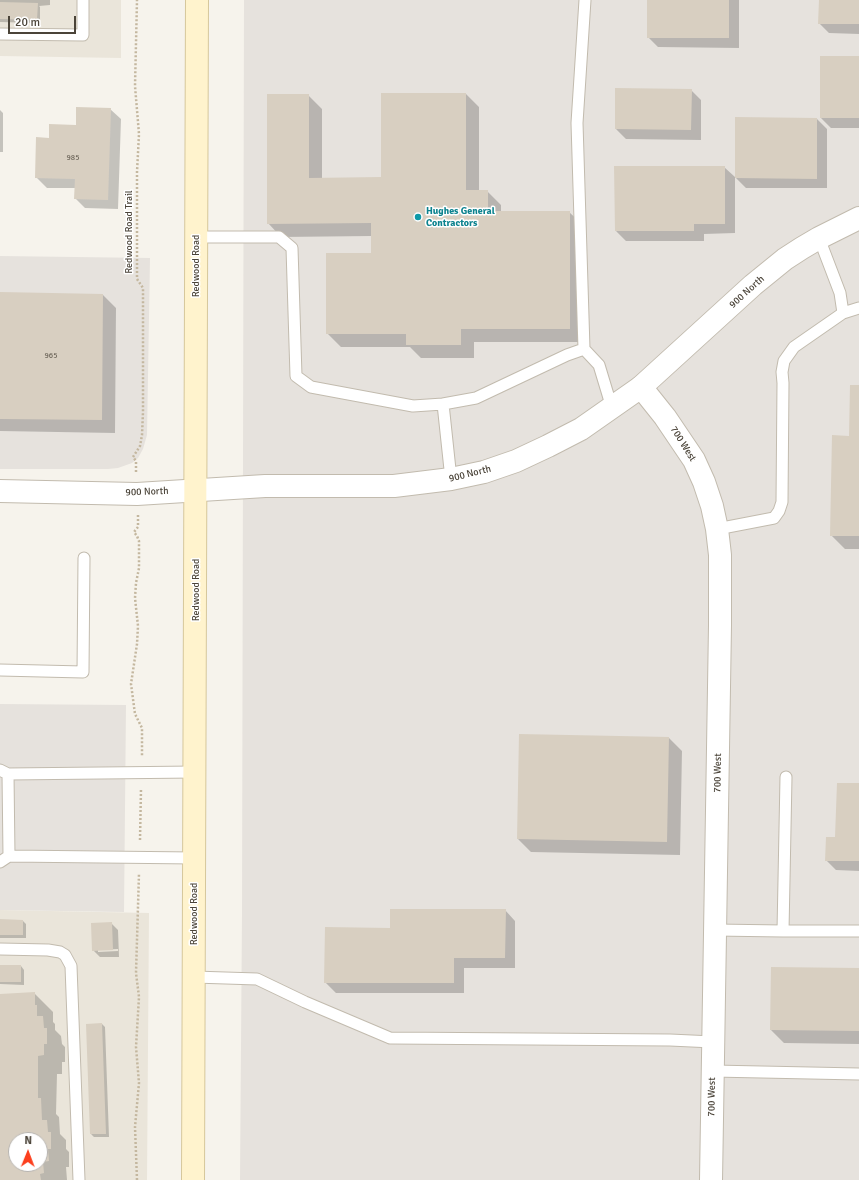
<!DOCTYPE html>
<style>
body{margin:0}
#map{position:relative;width:859px;height:1180px;overflow:hidden;background:#f6f3ec;font-family:Signika,sans-serif}
canvas{display:block}
.north{position:absolute;left:8px;top:1132px;width:40px;height:40px;box-sizing:border-box;background:#fff;border:1px solid #b7b4b0;border-radius:50%;rotate:1deg;font-size:11px;font-weight:700;line-height:16px;text-align:center;color:#4b4439}
.north::after{content:'';display:block;margin:auto;width:14px;height:18px;background:#fc3f1d;clip-path:polygon(50% 0,100% 100%,50% 72%,0 100%)}
.scale{position:absolute;left:8px;top:16px;width:68px;height:18px;box-sizing:border-box;border:2px solid #4b4439;border-top:0;padding-left:5px;font-size:12px;line-height:14px;white-space:nowrap;color:#4b4439;-webkit-text-stroke:3px #fff;paint-order:stroke}
</style>
<div id="map">
<canvas width="859" height="1180"></canvas>
<div class="north">N</div>
<div class="scale">20 m</div>
</div>
<script>
const c = document.querySelector('canvas').getContext('2d');
c.lineJoin = 'round';
function paint(path, color) { c.fillStyle = color; c.fill(path, 'evenodd'); }
const shape = rows => new Path2D(rows.map(r => 'M' + r).join(''));
function stroke(path, color, width, dash) { c.strokeStyle = color; c.lineWidth = width; c.lineCap = dash ? 'butt' : 'round'; c.setLineDash(dash || []); c.stroke(path); }
function label(font, color, halo, rows, align = 'center') {
  c.font = font + ' Signika,sans-serif'; c.lineWidth = 3; c.setLineDash([]); c.textBaseline = 'middle'; c.strokeStyle = halo; c.fillStyle = color; for (const [text, x, y, turn = 0] of rows) {
    c.save(); c.translate(x, y); c.rotate((+turn || 0) * Math.PI / 180); c.textAlign = isNaN(turn) ? turn : align; if (halo) c.strokeText(text, 0, 0); c.fillText(text, 0, 0); c.restore();
  }
}
const residential = shape([
 [0,0,121,0,121,58,0,56],
 [0,910,149,913,147,1180,0,1180],
 [16,1140,40,1140,40,1164,16,1164]
]);
const industrial = shape([
 [244,0,859,0,859,1180,240,1180,242,913],
 [0,256,150,258,147,435,143,449,138,458,132,463,118,468,108,469,0,469],
 [0,704,126,705,124,912,0,910]
]);
const shadow = shape([
 [0,0,50,0,50,5,39,6,40,7,40,23,0,22],
 [648,0,739,0,739,48,658,47,648,37],
 [820,0,859,0,859,34,829,33,819,23],
 [859,57,859,128,831,128,821,118],
 [691,90,701,100,701,140,626,139,616,129],
 [466,94,479,107,479,191,487,191,501,205,501,212,569,212,583,225,583,342,474,342,474,358,421,358,410,347,341,347,327,333,372,254,372,236,281,237,268,223,308,95,322,109,322,179,382,178],
 [0,103,0,110,3,113,3,152,0,152,0,155],
 [110,109,121,119,118,209,85,208,75,198,75,188,47,188,36,177,50,139],
 [817,119,827,129,827,188,746,188,736,178],
 [615,167,724,167,735,177,735,233,704,234,704,241,626,241,616,231],
 [0,293,103,295,116,308,115,433,0,431],
 [859,386,859,549,845,549,831,535],
 [669,738,682,751,680,855,531,852,518,839],
 [859,784,859,871,836,870,826,860],
 [505,910,515,921,515,968,464,968,464,993,336,993,325,982,391,929],
 [0,920,23,921,26,924,26,938,0,938],
 [111,923,118,930,119,957,100,957,93,950],
 [118,949,118,951,98,952,98,950],
 [0,966,21,966,24,970,24,985,0,984],
 [859,969,859,1044,784,1043,771,1030],
 [34,993,53,1012,53,1022,55,1024,55,1030,61,1036,62,1044,65,1047,65,1062,62,1062,62,1074,57,1074,56,1114,59,1117,60,1134,66,1140,66,1149,69,1152,69,1167,66,1167,67,1180,0,1180,0,995],
 [16,1140,40,1140,40,1164,16,1164],
 [102,1024,105,1027,109,1137,94,1137,91,1134,87,1025]
]);
const building = shape([
 [647,0,729,0,729,38,647,38],
 [819,0,859,0,859,24,818,24],
 [0,2,38,3,37,20,0,19],
 [820,56,859,56,859,118,820,118],
 [615,88,692,89,691,130,615,129],
 [381,93,466,93,466,190,488,190,488,211,570,211,570,329,461,329,461,345,406,345,406,334,326,334,326,253,371,253,371,223,267,224,267,94,309,94,309,178,381,177],
 [76,107,111,108,108,200,74,199,75,179,35,178,36,137,49,138,49,124,76,125],
 [735,117,817,118,817,179,735,178],
 [614,166,725,166,725,224,694,224,694,231,615,231],
 [0,292,103,294,102,420,0,419],
 [850,385,859,385,859,536,830,536,832,435,849,436],
 [519,734,669,737,667,842,517,839],
 [837,783,859,783,859,861,825,861,826,837,835,837],
 [390,909,506,909,505,958,454,958,454,983,324,983,325,927,390,928],
 [0,919,23,920,23,935,0,935],
 [112,922,113,950,92,951,91,923],
 [0,965,21,965,21,982,0,982],
 [771,967,859,968,859,1031,770,1030],
 [35,992,35,1005,37,1005,37,1016,43,1016,44,1028,47,1028,47,1044,44,1044,44,1055,38,1056,38,1098,41,1098,42,1120,47,1120,48,1132,51,1132,51,1149,48,1149,49,1161,43,1162,44,1173,40,1174,41,1180,0,1180,0,994],
 [16,1140,40,1140,40,1164,16,1164],
 [102,1023,106,1134,90,1134,86,1024]
]);
const path = shape([
 [136,472,136,461,133,457,140,446,142,435,143,412,143,288,137,279,137,172,139,134,135,86,137,0],
 [138,515,138,527,134,532,137,536,139,541,139,568,136,583,135,598,138,626,137,644,131,684,135,714,142,728,142,756],
 [140,840,141,789],
 [137,1180,135,1127,139,1083,136,1047,139,997,136,973,139,873]
]);
const service = shape([
 [0,34,83,35,83,0],
 [196,237,279,237,292,248,296,376,311,387,413,406,443,404],
 [843,313,859,308],
 [584,349,577,123,585,0],
 [451,479,443,404,476,398,567,355,584,349,599,365,612,408],
 [717,529,774,518,779,511,782,502,783,383,782,372,784,361,794,347,843,313,840,293,819,238],
 [0,670,83,672,84,558],
 [0,770,8,774,195,772],
 [8,774,9,856],
 [0,862,9,856,195,858],
 [715,930,783,931,786,777],
 [783,931,859,931],
 [0,949,48,950,60,952,65,955,71,966,79,1180],
 [194,977,257,979,305,1002,390,1038,670,1040,713,1042],
 [713,1071,859,1074]
]);
const minor = shape([
 [641,387,753,285,785,259,802,248,819,238,859,218]
]);
const tertiary = shape([
 [0,491,137,494,265,486,394,486,451,479,484,472,516,461,548,446,581,429,641,387,665,417,694,460,704,482,712,506,717,529,720,555,720,625,711,1180]
]);
const secondary = shape([
 [193,1180,197,0]
]);
const markers = [
 [418,217,4,"#0f9aa8"]
];
const numberNames = [
 ["985",73,158],
 ["965",51,356]
];
const cultureNames = [
 ["Hughes General",426,211],
 ["Contractors",426,223]
];
const streetNames = [
 ["Redwood Road Trail",129,232,-90],
 ["Redwood Road",196,266,-90],
 ["900 North",747,292,-42],
 ["700 West",683,444,58],
 ["900 North",470,474,-14],
 ["900 North",147,492,-2],
 ["Redwood Road",196,590,-90],
 ["700 West",718,773,-89],
 ["Redwood Road",194,914,-90],
 ["700 West",712,1097,-89]
];
paint(residential, '#eae5da');
paint(industrial, '#e6e2dd');
paint(shadow, '#0003');
paint(building, '#d8cfc1');
stroke(service, '#c2bbae', 13);
stroke(minor, '#c2bbae', 24);
stroke(tertiary, '#c2bbae', 24);
stroke(secondary, '#d6c79b', 24);
stroke(path, '#c4b79f', 2.5, [2, 2]);
stroke(service, '#fff', 11);
stroke(minor, '#fff', 22);
stroke(tertiary, '#fff', 22);
stroke(secondary, '#fff3cd', 22);
for (const [x, y, r, color] of markers) { const dot = new Path2D(); dot.arc(x, y, r, 0, 2 * Math.PI); c.fillStyle = color; c.fill(dot); stroke(dot, '#fff', 1.5); }
label('8px', '#6e675b', null, numberNames);
label('bold 10px', '#0d838f', '#fff', cultureNames, 'left');
label('10px', '#4b4439', '#fff', streetNames);
</script>
